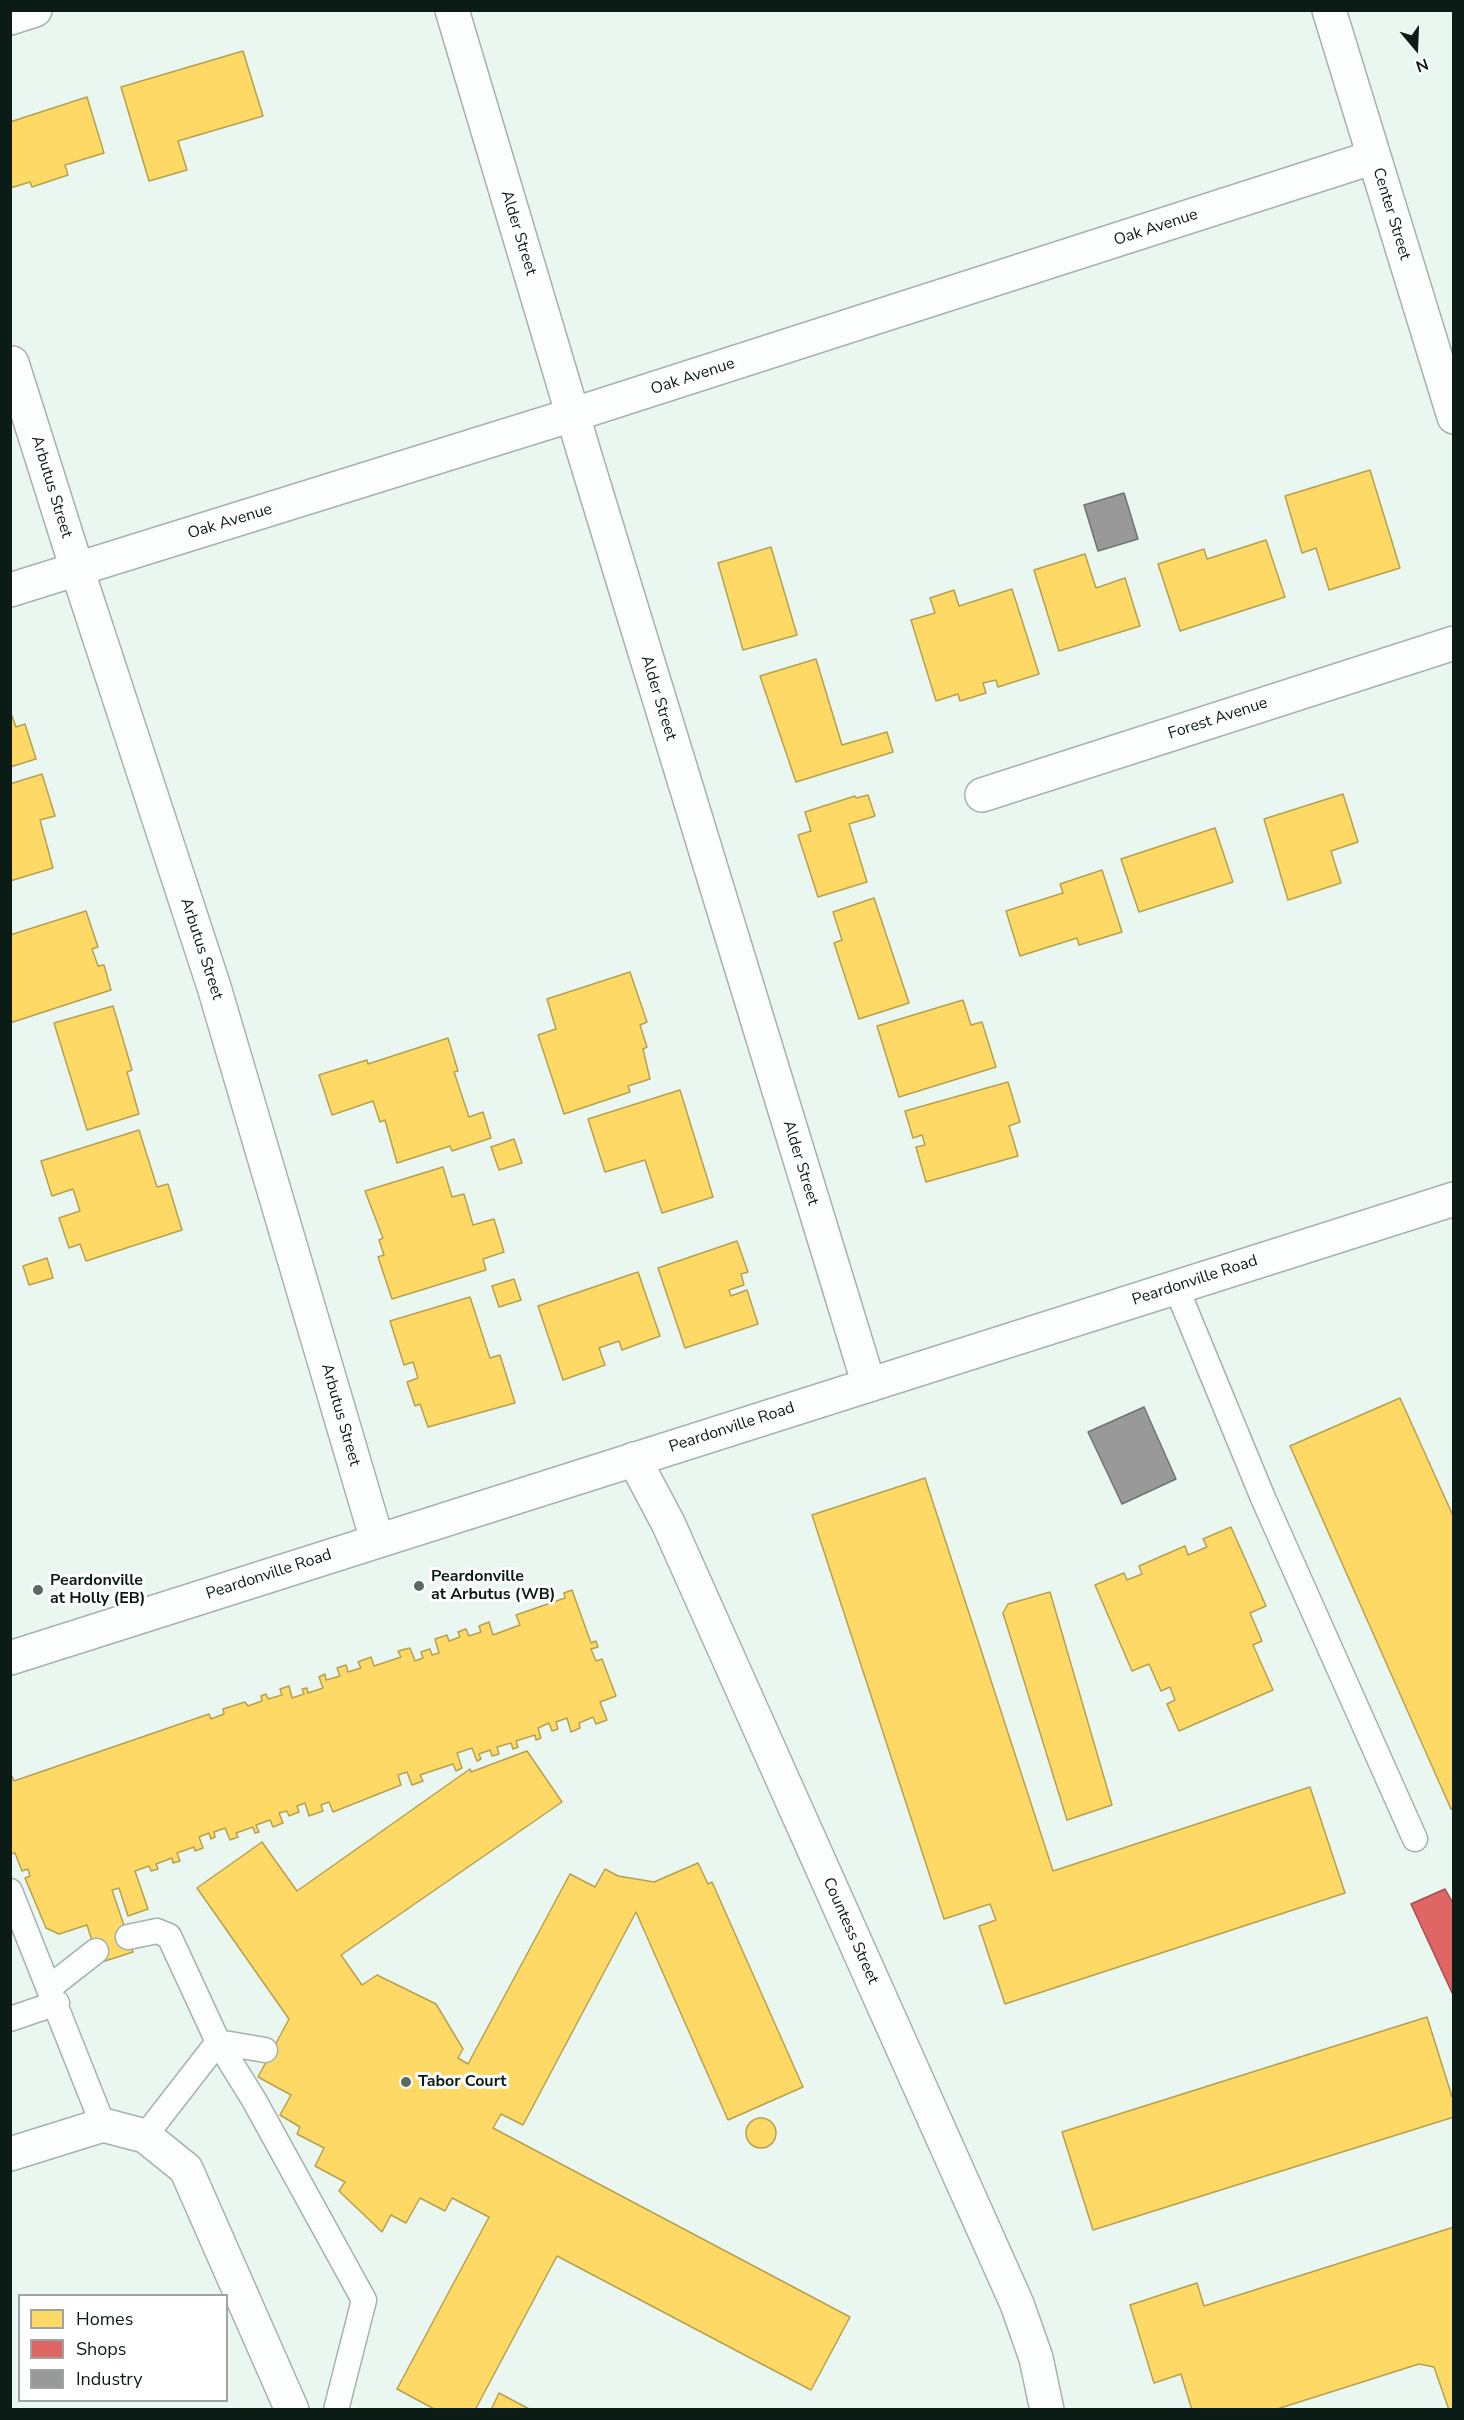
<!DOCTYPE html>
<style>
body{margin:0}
#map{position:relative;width:1464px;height:2420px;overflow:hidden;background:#eaf7f1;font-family:"Nunito Sans",sans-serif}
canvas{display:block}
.frame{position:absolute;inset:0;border:12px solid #0b1b15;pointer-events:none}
.legend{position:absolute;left:18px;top:2294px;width:210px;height:108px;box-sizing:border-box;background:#fff;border:2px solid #9da4a1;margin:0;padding:8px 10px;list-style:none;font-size:18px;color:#0b1b15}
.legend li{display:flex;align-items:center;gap:12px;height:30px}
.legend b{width:30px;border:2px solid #9da4a1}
.north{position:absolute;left:1386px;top:18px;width:60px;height:60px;-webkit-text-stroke:4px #fff;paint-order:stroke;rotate:161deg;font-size:16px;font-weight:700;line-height:24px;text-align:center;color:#0b1b15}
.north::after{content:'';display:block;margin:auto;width:21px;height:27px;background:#0b1b15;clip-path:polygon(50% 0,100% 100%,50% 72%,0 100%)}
</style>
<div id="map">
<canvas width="1464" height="2420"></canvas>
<div class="frame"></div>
<ul class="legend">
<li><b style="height:16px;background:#ffd966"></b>Homes</li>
<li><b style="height:16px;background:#e06666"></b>Shops</li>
<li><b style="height:16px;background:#999"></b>Industry</li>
</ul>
<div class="north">N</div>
</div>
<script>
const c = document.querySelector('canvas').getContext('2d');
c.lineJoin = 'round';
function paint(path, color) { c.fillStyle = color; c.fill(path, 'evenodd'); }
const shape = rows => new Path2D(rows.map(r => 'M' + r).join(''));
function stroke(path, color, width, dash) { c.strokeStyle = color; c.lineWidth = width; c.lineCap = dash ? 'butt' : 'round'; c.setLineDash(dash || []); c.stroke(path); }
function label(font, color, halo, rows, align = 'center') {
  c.font = font + ' "Nunito Sans",sans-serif'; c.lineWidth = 6; c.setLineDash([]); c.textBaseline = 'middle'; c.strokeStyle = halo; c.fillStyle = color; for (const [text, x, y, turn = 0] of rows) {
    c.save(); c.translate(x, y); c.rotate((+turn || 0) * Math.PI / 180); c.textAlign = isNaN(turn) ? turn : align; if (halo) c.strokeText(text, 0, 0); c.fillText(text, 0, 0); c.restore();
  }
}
const homes = shape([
 [243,51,263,116,178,141,187,170,149,181,121,87,243,51],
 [87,97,104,153,65,165,68,175,32,187,30,182,10,188,10,122,87,97],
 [1370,470,1400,568,1329,590,1316,548,1302,553,1285,496,1370,470],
 [1266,540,1285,597,1180,631,1158,564,1204,549,1207,559,1266,540],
 [771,547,797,635,743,650,718,563,771,547],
 [1085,554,1096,588,1125,578,1140,626,1059,651,1034,570,1085,554],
 [1012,589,1039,674,998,687,996,680,983,683,986,693,960,701,958,694,936,701,911,620,935,613,930,598,954,590,959,606,1012,589],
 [816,659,842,745,887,732,893,752,796,782,760,676,816,659],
 [10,711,16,727,25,724,36,759,10,767,10,711],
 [42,774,55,816,40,820,53,868,10,881,10,784,42,774],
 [1343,794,1358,842,1331,851,1341,883,1288,900,1264,819,1343,794],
 [868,795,875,816,849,824,867,882,818,897,798,835,811,831,805,812,855,796,856,798,868,795],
 [1215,828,1233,882,1139,912,1121,859,1215,828],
 [1102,870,1122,932,1079,945,1077,938,1020,956,1006,911,1063,893,1060,884,1102,870],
 [874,898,909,1003,859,1019,834,943,842,940,833,912,874,898],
 [86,911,98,947,92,949,98,966,104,965,111,990,10,1023,10,935,86,911],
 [630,972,647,1022,640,1025,647,1047,643,1049,650,1079,628,1086,630,1092,564,1114,538,1035,556,1029,547,999,630,972],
 [963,1000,971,1025,982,1022,996,1067,899,1097,877,1026,963,1000],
 [113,1006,132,1070,127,1072,139,1114,87,1130,54,1023,113,1006],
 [448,1038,458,1071,454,1072,469,1117,483,1112,491,1138,452,1151,450,1146,397,1163,385,1120,380,1122,373,1101,332,1115,319,1075,367,1060,368,1064,448,1038],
 [1008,1082,1020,1122,1009,1126,1018,1156,926,1182,916,1147,925,1145,922,1135,913,1138,905,1111,1008,1082],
 [680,1090,713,1197,662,1213,645,1160,605,1172,588,1119,680,1090],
 [139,1130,157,1187,168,1184,182,1230,86,1261,80,1244,69,1248,59,1218,80,1211,73,1189,52,1196,41,1161,139,1130],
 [514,1139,522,1163,499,1170,491,1147,514,1139],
 [443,1167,452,1197,464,1194,473,1225,494,1219,504,1252,483,1259,486,1270,392,1299,378,1257,384,1255,379,1240,383,1238,365,1191,443,1167],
 [737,1241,748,1272,741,1274,744,1285,729,1290,731,1296,747,1290,758,1324,685,1348,658,1268,737,1241],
 [47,1258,53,1278,29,1285,23,1266,47,1258],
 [638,1272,660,1336,622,1350,619,1341,599,1348,605,1365,563,1380,538,1306,638,1272],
 [514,1279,521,1300,499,1307,492,1286,514,1279],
 [470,1297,490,1358,500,1355,515,1403,428,1427,420,1404,415,1406,407,1382,418,1378,413,1362,404,1365,390,1321,470,1297],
 [1400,1398,1454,1518,1454,1808,1451,1809,1290,1446,1400,1398],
 [925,1478,1053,1871,1310,1787,1345,1893,1005,2004,979,1926,996,1920,990,1904,944,1919,812,1515,925,1478],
 [1231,1527,1266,1606,1250,1613,1262,1641,1253,1645,1273,1690,1179,1731,1167,1704,1175,1700,1170,1687,1161,1691,1149,1664,1132,1671,1095,1585,1124,1573,1127,1580,1142,1574,1139,1566,1185,1546,1188,1555,1207,1547,1203,1539,1231,1527],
 [572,1590,591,1643,596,1641,598,1647,591,1649,596,1661,602,1659,616,1696,600,1702,607,1720,596,1724,593,1717,579,1723,580,1728,571,1732,567,1718,556,1722,558,1729,552,1731,549,1723,538,1728,541,1738,536,1740,535,1735,516,1741,518,1747,513,1749,511,1743,497,1747,499,1754,492,1756,490,1750,479,1754,481,1759,477,1761,472,1748,457,1753,462,1768,456,1771,453,1764,420,1775,423,1781,412,1785,407,1772,398,1775,401,1785,333,1812,329,1802,321,1805,323,1811,309,1816,305,1803,297,1806,299,1812,289,1816,287,1811,279,1813,283,1823,273,1827,270,1820,256,1825,259,1832,255,1833,253,1827,236,1833,238,1837,230,1840,225,1828,214,1832,215,1837,211,1839,209,1833,199,1837,203,1848,195,1851,194,1847,177,1853,180,1861,173,1863,172,1858,156,1864,158,1869,151,1871,149,1866,135,1871,148,1909,128,1916,119,1888,112,1890,133,1952,99,1963,87,1925,59,1934,46,1928,25,1878,30,1876,28,1869,22,1871,15,1853,10,1854,10,1772,14,1781,209,1714,211,1719,224,1714,223,1709,245,1702,248,1706,262,1701,261,1696,266,1694,268,1699,282,1695,280,1689,289,1686,292,1698,304,1694,302,1689,307,1688,308,1693,323,1688,319,1677,325,1674,326,1680,340,1676,337,1668,346,1665,348,1672,361,1668,358,1662,371,1657,374,1666,401,1657,398,1651,410,1648,415,1661,423,1658,421,1652,430,1649,432,1655,439,1653,435,1639,447,1635,449,1641,460,1637,458,1632,466,1629,469,1636,481,1632,479,1626,489,1622,493,1635,520,1625,516,1615,565,1598,564,1593,572,1590],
 [1050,1592,1112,1805,1067,1820,1003,1613,1008,1604,1050,1592],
 [527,1751,562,1802,341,1955,362,1985,377,1975,436,2004,463,2049,458,2058,468,2064,570,1874,595,1887,605,1869,618,1876,654,1882,698,1863,708,1884,712,1882,803,2087,728,2120,636,1912,523,2125,501,2114,493,2128,850,2317,811,2390,557,2256,475,2410,436,2410,397,2389,489,2217,452,2198,445,2211,420,2198,406,2223,391,2215,382,2232,339,2191,345,2182,315,2166,324,2148,297,2134,300,2127,280,2115,291,2095,258,2077,289,2019,197,1888,262,1842,297,1891,470,1769,471,1772,527,1751],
 [1427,2017,1454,2103,1454,2117,1093,2230,1062,2132,1427,2017],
 '746 2133a15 15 0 1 1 30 0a15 15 0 1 1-30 0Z',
 [1454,2227,1454,2410,1449,2410,1434,2367,1419,2364,1274,2410,1192,2410,1181,2374,1154,2383,1130,2305,1197,2283,1204,2306,1454,2227],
 [499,2393,531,2410,491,2410,499,2393]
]);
const shops = shape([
 [1445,1889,1454,1905,1454,1997,1411,1904,1445,1889]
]);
const industry = shape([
 [1124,493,1138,539,1098,551,1084,505,1124,493],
 [1144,1407,1176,1479,1122,1504,1088,1432,1144,1407]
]);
const service = shape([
 [1176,1287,1263,1498,1415,1839],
 [10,1891,103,2125],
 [128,1937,157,1931,169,1936,218,2042,254,2100,364,2300,336,2410],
 [50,1987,96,1951],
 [10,2019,57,2003],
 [145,2136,218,2042,265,2050]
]);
const minor = shape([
 [452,10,585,456,869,1385],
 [1329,10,1454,417],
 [10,18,35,10],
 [12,363,77,569,214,987,377,1540],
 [10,590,572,415,1374,157],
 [982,795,1454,643],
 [634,1459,668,1523,1017,2304,1036,2358,1047,2410],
 [10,2154,103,2125,145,2136,186,2169,292,2410]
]);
const secondary = shape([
 [10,1658,1454,1199]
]);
const markers = [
 [419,1586,6,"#596862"],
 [38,1590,6,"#596862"],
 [406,2082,6,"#596862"]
];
const streetNames = [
 ["Center Street",1391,214,73],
 ["Oak Avenue",1156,228,-18],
 ["Alder Street",518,233,73],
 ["Oak Avenue",693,377,-18],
 ["Arbutus Street",51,487,73],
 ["Oak Avenue",230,522,-17],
 ["Alder Street",658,698,73],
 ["Forest Avenue",1218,719,-18],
 ["Arbutus Street",201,949,72],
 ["Alder Street",800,1163,73],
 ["Peardonville Road",1195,1281,-18],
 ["Arbutus Street",340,1415,74],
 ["Peardonville Road",732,1428,-18],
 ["Peardonville Road",269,1575,-18],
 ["Countess Street",850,1931,66]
];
const poiNames = [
 ["Peardonville",431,1577],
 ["at Arbutus (WB)",431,1595],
 ["Peardonville",50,1581],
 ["at Holly (EB)",50,1599],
 ["Tabor Court",418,2082]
];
paint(homes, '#ffd966');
stroke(homes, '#b6a04e', 1.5);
paint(shops, '#e06666');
stroke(shops, '#a0504e', 1.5);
paint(industry, '#999');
stroke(industry, '#6e7371', 1.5);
stroke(service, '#a5b2ac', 27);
stroke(minor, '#a5b2ac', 36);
stroke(secondary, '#a5b2ac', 36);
stroke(service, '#fcfefd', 24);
stroke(minor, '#fcfefd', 33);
stroke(secondary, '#fcfefd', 33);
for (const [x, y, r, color] of markers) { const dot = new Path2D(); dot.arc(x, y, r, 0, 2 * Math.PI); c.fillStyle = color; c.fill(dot); stroke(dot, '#fff', 2); }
label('16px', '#0b1b15', '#fff', streetNames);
label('bold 16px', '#0b1b15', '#fff', poiNames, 'left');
</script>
